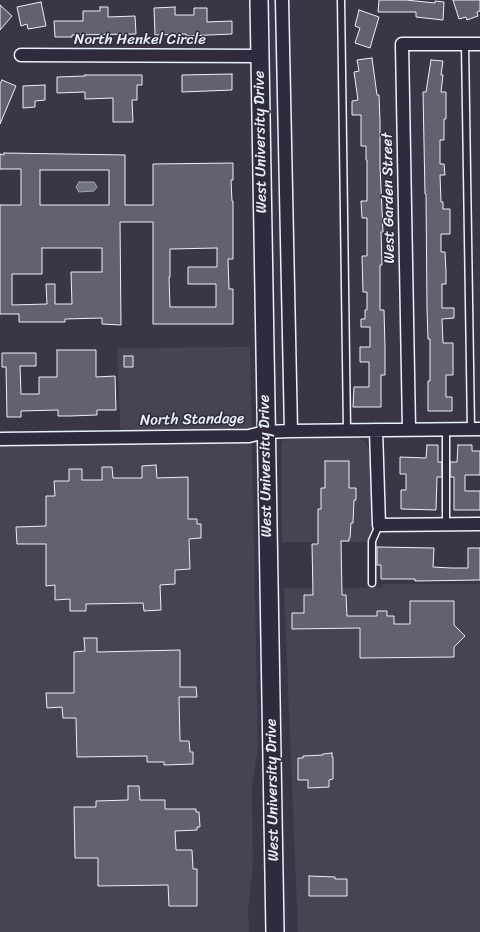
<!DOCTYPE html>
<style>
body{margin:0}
canvas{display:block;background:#3a3648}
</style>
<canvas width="480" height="932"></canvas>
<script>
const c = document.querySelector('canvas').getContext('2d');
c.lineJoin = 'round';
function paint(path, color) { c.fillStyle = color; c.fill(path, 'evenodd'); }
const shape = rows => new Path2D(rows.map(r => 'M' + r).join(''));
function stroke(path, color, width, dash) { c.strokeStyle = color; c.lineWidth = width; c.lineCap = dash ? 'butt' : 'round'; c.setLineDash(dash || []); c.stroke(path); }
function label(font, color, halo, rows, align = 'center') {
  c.font = font + ' Sriracha,sans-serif'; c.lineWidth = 3; c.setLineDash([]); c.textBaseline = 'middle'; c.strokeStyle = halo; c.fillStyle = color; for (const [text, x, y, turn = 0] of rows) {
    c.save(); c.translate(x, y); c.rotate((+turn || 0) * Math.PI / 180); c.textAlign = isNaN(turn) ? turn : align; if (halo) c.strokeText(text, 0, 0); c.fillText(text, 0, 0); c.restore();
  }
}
const built = shape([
 [250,347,258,747,252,786,253,864,248,911,249,932,0,932,0,446,121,445,117,348],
 [357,438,363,440,366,443,370,452,372,526,368,542,282,542,281,451,282,441,289,439],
 [382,584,480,584,480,932,298,932,284,588,383,588]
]);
const water = shape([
 [79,182,94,182,97,187,94,191,79,192,76,187,79,182]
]);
const building = shape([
 [379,0,406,0,435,3,435,1,444,2,443,20,416,17,416,12,378,12,379,0],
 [453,0,480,0,480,11,477,12,478,16,467,20,466,17,459,19,453,0],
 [41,2,46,26,28,29,27,24,21,26,17,7,41,2],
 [0,5,12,16,0,30,0,5],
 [100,7,108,7,108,17,135,16,136,34,72,35,72,37,55,37,54,21,83,21,83,11,100,11,100,7],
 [175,7,175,15,194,15,194,8,207,8,207,22,232,21,232,34,186,36,186,34,155,35,154,8,175,7],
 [359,10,379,17,370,48,355,43,360,28,355,26,359,10],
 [372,58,377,95,379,95,380,121,380,167,383,232,381,232,382,265,380,265,380,310,384,310,385,347,385,375,381,375,381,407,353,407,354,387,369,387,369,362,360,362,360,347,370,347,370,327,361,327,361,319,365,319,365,310,367,310,367,292,363,292,362,256,367,256,367,218,362,218,361,201,367,201,367,160,366,160,366,146,361,146,361,115,352,115,352,101,358,100,354,72,359,71,357,60,372,58],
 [431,60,443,61,441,75,443,75,441,92,446,92,446,119,444,119,444,140,440,140,440,164,444,164,445,175,440,175,441,202,443,202,443,209,450,209,450,234,441,234,441,252,445,252,446,272,446,284,442,284,442,308,454,308,454,318,442,319,443,343,453,343,453,375,446,375,446,397,452,397,452,411,428,411,428,381,430,381,430,339,428,339,427,308,426,194,425,194,423,92,426,92,431,60],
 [232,74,232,90,182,92,182,75,232,74],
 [85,75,142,75,142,85,137,85,137,100,132,100,133,122,113,122,113,98,85,99,85,92,57,93,57,77,85,76,85,75],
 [2,80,16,86,0,124,0,84,2,80],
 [45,85,45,100,35,101,35,107,23,108,23,86,45,85],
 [4,153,125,155,125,205,153,205,153,164,233,163,233,180,231,180,232,201,233,201,233,259,228,259,229,289,233,289,233,324,153,324,153,222,120,222,121,325,102,324,102,318,65,319,65,322,19,322,19,314,0,314,0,205,21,205,21,169,0,169,0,154,4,155,4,153],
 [40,170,109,170,109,205,40,205,40,170],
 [42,248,102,248,102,272,71,272,72,304,55,304,55,284,46,284,47,304,12,305,12,274,42,274,42,248],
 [217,248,217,267,188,267,188,284,216,284,216,307,170,307,169,277,170,277,170,249,217,248],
 [57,350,96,350,96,377,115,376,116,410,97,410,97,415,70,416,58,416,58,410,21,411,21,417,7,417,6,367,2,367,2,353,36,353,36,366,20,366,21,394,39,394,39,377,57,377,57,350],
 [124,356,133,356,133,367,124,367,124,356],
 [427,445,438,445,438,462,442,462,442,477,437,477,436,510,401,509,401,490,406,490,406,474,400,474,400,457,426,458,427,445],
 [458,445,472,445,472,451,480,451,480,475,465,475,465,491,480,491,480,510,454,510,454,477,450,477,450,462,457,462,458,445],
 [325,461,349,461,349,488,356,488,356,500,354,500,353,523,351,523,350,538,349,538,349,541,341,541,342,595,346,595,347,616,377,616,377,611,387,611,387,616,394,616,394,624,410,624,410,601,454,601,454,625,465,636,454,647,454,657,360,658,360,628,292,629,292,613,304,613,304,595,313,595,312,544,318,544,318,509,321,509,321,488,325,488,325,461],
 [156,465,157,478,188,477,188,519,197,519,197,524,201,524,201,538,189,539,190,569,175,570,175,584,160,585,161,610,144,611,143,603,86,604,86,611,70,611,70,599,55,600,55,585,46,586,46,544,17,544,16,527,46,526,46,496,55,496,54,481,69,481,69,469,82,469,82,480,102,480,102,467,112,467,113,478,142,478,142,466,156,465],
 [377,547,434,548,433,567,451,568,468,568,468,548,480,548,480,580,415,581,415,579,381,579,381,565,377,565,377,547],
 [84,638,97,638,97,652,180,650,180,687,196,687,197,697,179,697,180,741,189,741,190,752,193,752,193,764,164,765,164,762,147,762,147,756,77,757,76,718,63,718,62,707,47,708,46,693,74,693,74,652,85,651,84,638],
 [332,753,332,757,333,757,333,779,329,780,329,787,308,788,308,780,298,780,298,758,303,758,303,756,323,755,323,754,332,753],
 [128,786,139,786,140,800,165,800,165,809,196,809,196,812,199,812,200,827,197,827,197,830,175,831,176,850,192,850,193,869,197,869,197,906,169,906,168,885,98,886,98,858,75,858,74,807,96,807,96,801,128,800,128,786],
 [309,876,335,877,335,879,347,879,347,896,309,896,309,876]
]);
const lane = shape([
 [341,0,347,430],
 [465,44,471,430],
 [446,430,446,525],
 [372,583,372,541,379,525]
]);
const street = shape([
 [282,0,291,431],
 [21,55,259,56],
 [409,429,402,44,480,44],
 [376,430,379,525,480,524],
 [0,439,249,436,265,432,291,431,480,429]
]);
const secondary = shape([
 [259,0,275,932]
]);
const streetNames = [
 ["North Henkel Circle",140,40],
 ["West University Drive",261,142,-91],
 ["West Garden Street",389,198,-91],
 ["North Standage",192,420,-1],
 ["West University Drive",266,466,-91],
 ["West University Drive",273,790,-91]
];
paint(built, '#464354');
paint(water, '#737482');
stroke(water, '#a2a6b1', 1);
paint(building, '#636171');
stroke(building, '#e8f1f8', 1);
stroke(lane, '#e8f1f8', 9);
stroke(street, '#e8f1f8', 15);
stroke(secondary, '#e8f1f8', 20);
stroke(lane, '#2f2a3d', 6);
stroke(street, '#2f2a3d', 12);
stroke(secondary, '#2f2a3d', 17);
label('15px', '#e8f1f8', '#2f2a3d', streetNames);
</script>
